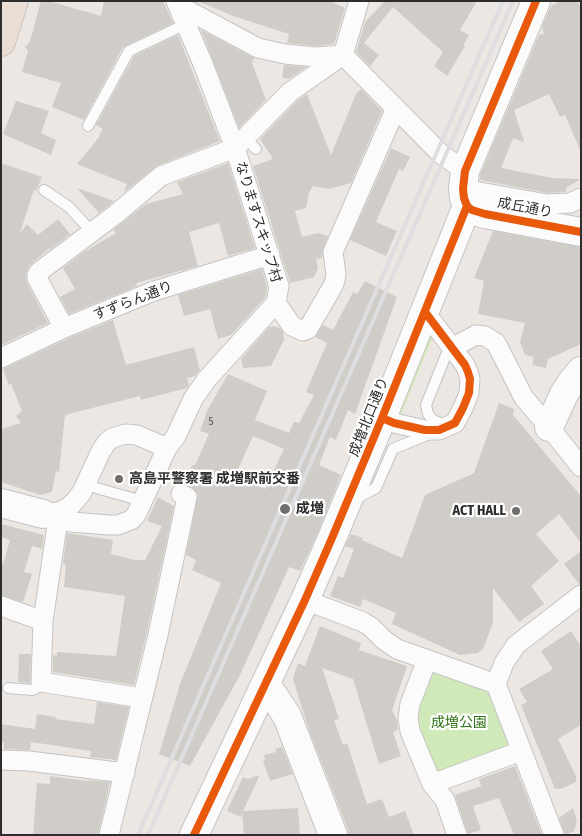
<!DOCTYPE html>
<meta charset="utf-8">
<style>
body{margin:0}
#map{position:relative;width:582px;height:836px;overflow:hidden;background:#ece7e2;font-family:"Fira Sans Condensed",sans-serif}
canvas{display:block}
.frame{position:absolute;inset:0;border:2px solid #2d2d2d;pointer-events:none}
</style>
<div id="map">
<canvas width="582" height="836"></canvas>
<div class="frame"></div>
</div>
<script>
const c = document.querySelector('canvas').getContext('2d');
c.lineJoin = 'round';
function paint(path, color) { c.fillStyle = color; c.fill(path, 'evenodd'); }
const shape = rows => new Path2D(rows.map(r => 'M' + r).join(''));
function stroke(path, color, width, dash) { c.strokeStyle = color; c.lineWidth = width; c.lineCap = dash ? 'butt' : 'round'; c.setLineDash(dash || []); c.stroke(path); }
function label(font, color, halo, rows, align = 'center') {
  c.font = font + ' "Fira Sans Condensed","Noto Sans JP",sans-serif'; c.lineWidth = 4.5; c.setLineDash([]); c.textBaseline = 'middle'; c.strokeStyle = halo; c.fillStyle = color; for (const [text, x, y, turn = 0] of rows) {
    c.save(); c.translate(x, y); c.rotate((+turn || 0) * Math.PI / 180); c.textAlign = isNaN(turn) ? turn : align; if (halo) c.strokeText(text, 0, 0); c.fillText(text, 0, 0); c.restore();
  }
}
const green = shape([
 [428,336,430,336,432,339,401,414,398,415],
 [439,669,489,688,510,741,508,749,441,772,433,770,416,725,417,710,430,673]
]);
const building = shape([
 [41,1,48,1,101,16,104,1,163,1,173,23,123,47,84,120,52,107,61,83,22,72,28,51,25,47,30,41],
 [197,1,330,1,345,8,334,44,316,46,287,43,289,34,236,17],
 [385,1,477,1,460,30,469,35,463,45,465,46,447,76,434,66,443,52,393,7,364,43,379,55,370,66,356,52,365,22],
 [560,1,578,1,581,8,581,152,565,115,560,117,549,94,514,110,524,142,513,138,501,168,552,178,581,179,566,188,566,192,548,193,485,181,480,179,480,175,539,35,544,34,542,26,551,6],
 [201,30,254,58,252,63,266,100,239,128],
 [178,35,220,141,157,166,124,192,127,184,77,164,100,136,99,135,103,129,96,125,134,56],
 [284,65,306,67,289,79,282,78],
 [361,89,382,111,351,183,329,189,313,186,309,193,306,208,295,211,302,237,318,233,328,236,323,248,322,258,316,259,318,268,314,277,290,283,253,166,273,159,260,139,297,101,307,94,331,155,356,94],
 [16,101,49,111,41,133,56,140,51,155,3,134],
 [391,148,410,157,403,171,399,169,376,222,397,231,386,256,350,240],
 [1,163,42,177,36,191,34,190,20,233,27,224,38,235,58,219,70,234,51,249,50,248,33,262,28,268,26,274,27,283,48,323,1,345],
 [228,163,255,248,228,256,219,223,189,232,198,266,136,283,137,286,69,314,60,297,75,289,63,268,84,252,116,233,113,230,146,204,183,194,177,182],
 [77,188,114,201,99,213],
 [493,231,581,247,581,344,548,359,546,368,532,365,534,357,525,355,520,342,525,323,478,314,484,281,474,278],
 [262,269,267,287,265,298,231,335,218,339,210,309,184,316,178,295],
 [365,281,397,297,355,414,348,410,336,440,330,437,319,465,341,475,318,532,300,571,289,567,240,675,190,766,159,754,180,684,221,583,192,570,196,560,186,555,198,495,192,487,184,483,192,465,195,465,209,434,200,431,207,411,228,374,267,391,255,420,289,433,294,422,299,423,314,395,306,392,327,343,315,337,323,325,333,330,353,292,357,294],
 [253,436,284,449,265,489,235,476],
 [113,320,126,365,194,347,200,370,195,376,187,378,189,385,187,388,141,400,140,396,65,415,59,472,56,471,52,492,40,495,1,482,1,429,21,423,16,416,22,411,11,384,9,385,3,369,69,338],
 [273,326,280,328,283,332,284,340,271,366,243,368,241,359,269,327],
 [499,403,514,409,513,415,581,496,581,543,559,514,536,534,559,561,531,586,544,604,519,622,493,588,493,623,484,647,478,653,460,655,392,624,396,613,363,599,360,607,330,596,338,576,343,578,354,549,345,546,351,534,363,538,362,540,402,558,425,495,474,473],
 [158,497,174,506,147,632,134,685,53,672,53,655,57,656,57,652,116,656,125,596,64,587,66,565,63,564,67,533,113,540,111,554,134,560,145,560,162,526,147,521],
 [1,524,44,535,42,549,32,546,24,572,32,574,23,602,1,595,1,564,3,564,10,540,1,537],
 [581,551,581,584,579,584,564,564],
 [320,626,361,643,359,650,407,666,392,711,397,720,398,730,393,732,401,756,379,764,353,679,322,668,339,719,334,720,343,745,347,743,367,804,382,799,389,817,405,811,414,835,348,835,348,829,310,733,293,679,298,663,305,666],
 [571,631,581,646,581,725,558,739,576,776,576,782,561,789,555,789,521,705,527,702,519,689,553,669,541,651],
 [19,654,31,654,30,683,18,682],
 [97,702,129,707,116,760,90,757,91,751,31,742,30,750,4,749,4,743,1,742,1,724,35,729,37,714,56,717,55,719,94,724],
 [282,747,293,774,270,781,263,761,265,760,264,755,276,752,275,749],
 [515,766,542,835,514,835,499,798,473,806,481,830,468,834,455,795,481,786,479,779],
 [260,775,243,811,298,808,300,834,244,835,242,813,241,817,227,811,243,777,247,779],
 [50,776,87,781,87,780,110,782,98,835,33,835,37,783,50,784],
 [573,808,577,821,574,831,565,835,559,818]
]);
const lane = shape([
 [88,126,129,51,186,24],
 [245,138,256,149],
 [44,190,69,207,92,232],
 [445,425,433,420,428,414,426,405,446,355,452,348],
 [86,485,142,501],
 [355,499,376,488,393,449,432,433],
 [8,688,32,690,35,689,41,682]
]);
const street = shape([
 [181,14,189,11,258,48,285,54,316,57,343,55,359,1],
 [463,189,547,204,570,203,581,198],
 [276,303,292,326,303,331,308,329,334,284,336,275,333,252,396,108],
 [64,328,37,278,37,275,40,271,116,214,161,176,235,148,290,92,343,55,441,154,465,171],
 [452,348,476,335,485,336,496,343,524,398,549,427,581,467],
 [1,358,64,328,154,291,270,255],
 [382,418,394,423,425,430,439,430,455,423,463,408,469,393,470,379,468,372,465,365,425,312],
 [126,434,137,435,167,448,136,515,131,520,118,525,109,525,71,522,43,514,59,512,69,507,76,500,82,492,101,451,107,442,112,438,126,434],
 [167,448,176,436,193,399,207,379,276,303,279,286,235,148,203,64,176,1],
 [59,512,43,621,41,682,142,698],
 [305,600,363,622,371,627,384,640,397,649,496,684],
 [1,606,43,621],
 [427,660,410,704,408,718,410,731,432,784,445,800,457,835],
 [1,760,29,761,125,773],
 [432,784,521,751],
 [109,835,158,635,187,497,181,494],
 [554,835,496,684,504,663,516,645,581,595]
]);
const secondary = shape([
 [536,1,465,171,463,189,464,198,467,206,472,210,485,214,581,232],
 [549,427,564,394,571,383,581,371],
 [1,503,43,514],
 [266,684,287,716,333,835],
 [194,835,305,600,332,538,382,418,467,206]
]);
const highway = shape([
 [1,42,14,1]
]);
const rail = shape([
 [138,835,503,1],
 [148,835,513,1]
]);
const cycleway = shape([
 [536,1,465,171,463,189,464,198,467,206,472,210,485,214,581,232],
 [382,418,394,423,425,430,439,430,455,423,463,408,469,393,470,379,468,372,465,365,425,312],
 [194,835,305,600,332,538,382,418,467,206]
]);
const markers = [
 [119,479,5,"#706e6c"],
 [285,509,6,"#706e6c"],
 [516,511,5,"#706e6c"]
];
const numberNames = [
 ["5",211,422]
];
const streetNames = [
 ["成丘通り",525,208,11],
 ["なりますスキップ村",258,222,73],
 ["すずらん通り",133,301,-21],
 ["成増北口通り",369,417,-68]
];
const poiNames = [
 ["高島平警察署 成増駅前交番",129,479],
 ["成増",296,509],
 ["ACT HALL",506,511,"right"]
];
const parkNames = [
 ["成増公園",459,723]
];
paint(green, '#d0e9b9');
paint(building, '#d0cdc9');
stroke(lane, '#c5c3c3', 12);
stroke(street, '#c5c3c3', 21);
stroke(secondary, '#c5c3c3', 30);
stroke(highway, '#c6c4c3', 30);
stroke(lane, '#fcfbfb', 10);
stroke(street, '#fcfbfb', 19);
stroke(secondary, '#fcfbfb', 28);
stroke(highway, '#eaddd4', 28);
stroke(rail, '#dedee0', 4);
stroke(cycleway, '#e8590c', 8);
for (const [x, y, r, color] of markers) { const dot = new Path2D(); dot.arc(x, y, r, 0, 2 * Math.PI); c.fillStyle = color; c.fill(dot); stroke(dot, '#fff', 2); }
label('11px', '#585756', null, numberNames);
label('14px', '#2d2d2d', '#fff', streetNames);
label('bold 14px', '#2d2d2d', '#fff', poiNames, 'left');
label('14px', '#2e7215', '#fff', parkNames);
</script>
